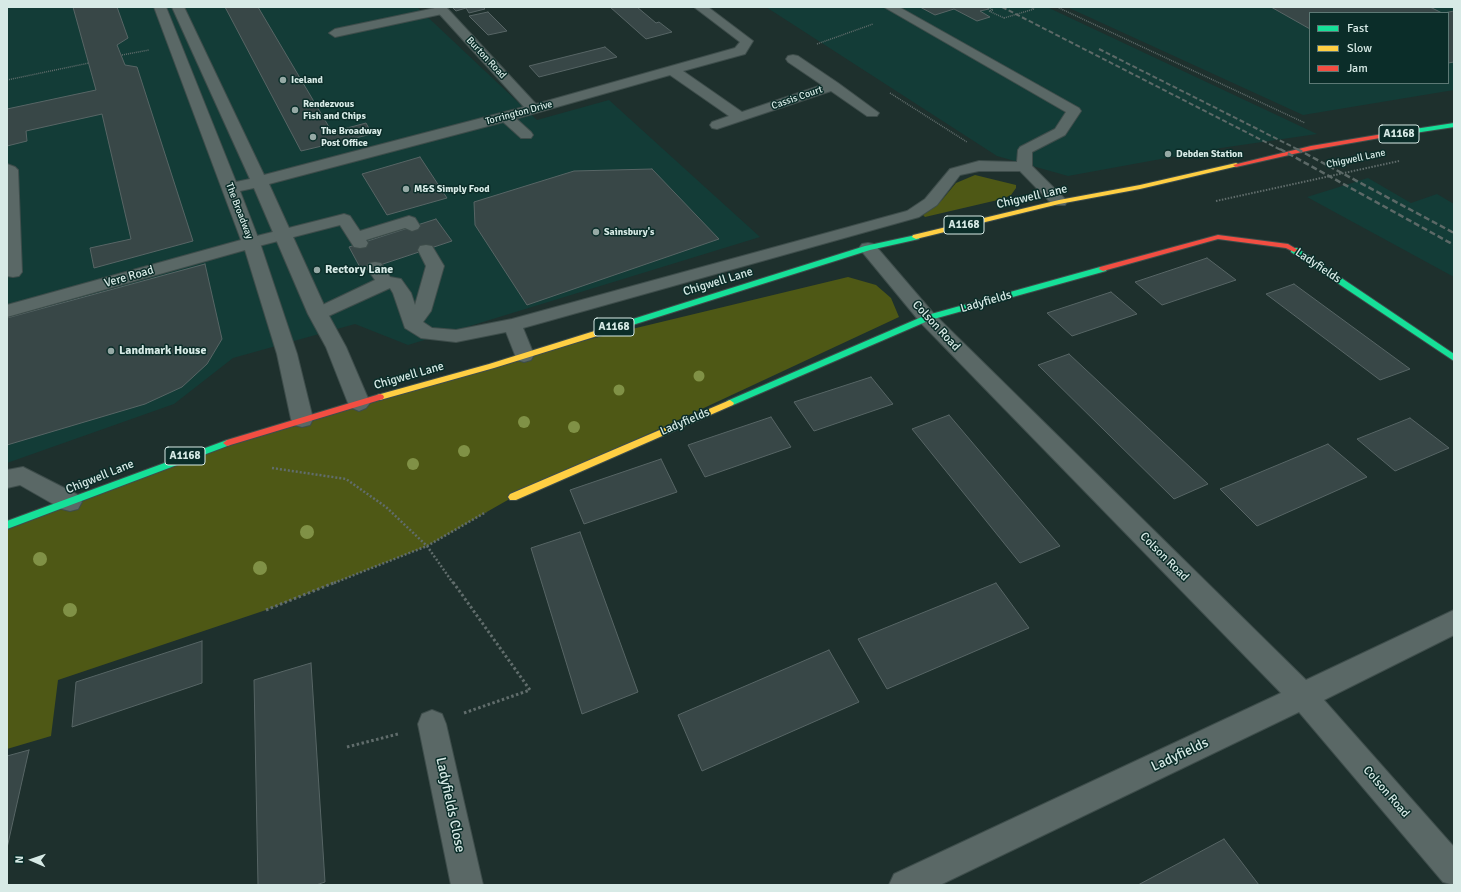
<!DOCTYPE html>
<style>
body{margin:0}
#map{position:relative;width:1461px;height:892px;overflow:hidden;background:#1e302d;font-family:Signika,sans-serif}
canvas{display:block}
.frame{position:absolute;inset:0;border:8px solid #d7eae6;pointer-events:none}
.legend{position:absolute;left:1309px;top:12px;width:140px;height:72px;box-sizing:border-box;background:#0b2d29;border:1px solid #5d7975;margin:0;padding:5px 7px;list-style:none;font-size:12px;color:#d7eae6}
.legend li{display:flex;align-items:center;gap:8px;height:20px}
.legend b{width:20px;border:1px solid #5d7975}
.north{position:absolute;left:12px;top:840px;width:40px;height:40px;-webkit-text-stroke:3px #0b2d29;paint-order:stroke;rotate:272deg;font-size:11px;font-weight:700;line-height:16px;text-align:center;color:#d7eae6}
.north::after{content:'';display:block;margin:auto;width:14px;height:18px;background:#d7eae6;clip-path:polygon(50% 0,100% 100%,50% 72%,0 100%)}
</style>
<div id="map">
<canvas width="1461" height="892"></canvas>
<div class="frame"></div>
<ul class="legend">
<li><b style="height:5px;background:#16e098"></b>Fast</li>
<li><b style="height:5px;background:#ffcf43"></b>Slow</li>
<li><b style="height:5px;background:#f24e42"></b>Jam</li>
</ul>
<div class="north">N</div>
</div>
<script>
const c = document.querySelector('canvas').getContext('2d');
c.lineJoin = 'round';
function paint(path, color) { c.fillStyle = color; c.fill(path, 'evenodd'); }
const shape = rows => new Path2D(rows.map(r => 'M' + r).join(''));
function stroke(path, color, width, dash) { c.strokeStyle = color; c.lineWidth = width; c.lineCap = dash ? 'butt' : 'round'; c.setLineDash(dash || []); c.stroke(path); }
function label(font, color, halo, rows, align = 'center') {
  c.font = font + ' Signika,sans-serif'; c.lineWidth = 3; c.setLineDash([]); c.textBaseline = 'middle'; c.strokeStyle = halo; c.fillStyle = color; for (const [text, x, y, turn = 0] of rows) {
    c.save(); c.translate(x, y); c.rotate((+turn || 0) * Math.PI / 180); c.textAlign = isNaN(turn) ? turn : align; if (halo) c.strokeText(text, 0, 0); c.fillText(text, 0, 0); c.restore();
  }
}
const built = shape([
 [7,7,417,7,537,120,609,100,760,237,408,345,355,324,233,358,174,404,7,463],
 [766,7,1047,7,1317,134,1221,148,1068,176,997,156],
 [1067,7,1454,7,1454,90,1303,115],
 [1310,13,1448,13,1448,83,1310,83],
 [1368,178,1411,203,1437,194,1454,204,1454,277,1307,197]
]);
const green = shape([
 [975,175,1016,185,1016,188,1011,195,1002,199,925,217,921,213,942,200,956,183],
 [848,277,876,285,891,298,899,317,513,497,427,546,266,610,58,680,51,736,7,749,7,524,185,456,524,355]
]);
const building = shape([
 [73,7,117,7,128,38,117,45,125,65,137,67,193,241,94,268,90,248,131,239,102,114,26,131,27,141,7,146,7,109,96,90,73,7],
 [225,7,258,7,332,132,366,123,372,134,301,151,225,7],
 [452,7,483,7,485,9,469,13,466,8,456,11,452,7],
 [610,7,637,7,656,23,659,22,672,32,646,39,610,7],
 [920,7,986,7,989,9,980,11,990,17,977,21,954,9,935,15,920,7],
 [1271,7,1430,7,1442,13,1310,13,1310,29,1271,7],
 [1454,11,1454,62,1448,63,1448,13,1444,13,1454,11],
 [488,12,507,31,488,35,469,16,488,12],
 [605,47,617,57,539,77,529,66,605,47],
 [420,157,447,198,387,215,362,174,420,157],
 [652,169,719,239,527,305,475,225,474,202,574,171,652,169],
 [436,219,452,241,362,271,349,247,436,219],
 [1207,258,1236,280,1162,305,1135,282,1207,258],
 [205,264,222,339,207,364,182,387,145,404,7,445,7,318,205,264],
 [1294,284,1410,369,1380,380,1266,294,1294,284],
 [1111,292,1137,314,1072,336,1047,313,1111,292],
 [1069,354,1208,484,1174,499,1038,365,1069,354],
 [871,377,893,404,814,431,794,402,871,377],
 [949,415,1060,546,1020,563,912,429,949,415],
 [771,417,791,447,705,477,688,445,771,417],
 [1410,418,1449,448,1395,471,1357,439,1410,418],
 [1328,444,1367,477,1257,526,1220,489,1328,444],
 [661,459,677,492,584,524,570,490,661,459],
 [580,532,638,692,582,714,531,548,580,532],
 [996,583,1029,628,887,689,858,639,996,583],
 [202,641,202,683,72,727,76,682,202,641],
 [829,650,859,702,702,771,678,715,829,650],
 [311,663,325,882,316,885,258,885,254,680,311,663],
 [29,750,7,848,7,756,29,750],
 [1224,839,1259,885,1138,885,1224,839]
]);
const pathFar3 = shape([
 [988,7,993,10,989,11,1004,18],
 [1030,7,1034,9],
 [1057,7,1305,123],
 [817,44,873,24],
 [122,55,149,50],
 [7,80,89,63],
 [890,93,967,142]
]);
const pathFar2 = shape([
 [1216,201,1399,161]
]);
const pathFar1 = shape([
 [272,468,346,479,386,507,427,546,453,583],
 [334,583,427,546,486,512]
]);
const path = shape([
 [453,582,530,690,464,713],
 [266,610,336,582],
 [347,747,398,734]
]);
const lane = shape([
 [440,7,446,8,448,10,442,14,335,37,329,33,335,29,440,7],
 [884,7,899,7,1079,108,1081,111,1065,135,1032,152,1032,166,1065,199,1067,202,1065,205,1053,205,1020,171,979,171,960,175,937,205,919,217,523,328,534,355,531,360,524,362,517,360,506,332,456,342,421,338,405,328,393,293,390,288,324,318,318,320,312,318,309,314,312,310,375,280,366,267,369,263,375,262,381,263,390,277,401,279,411,293,415,305,426,266,418,250,420,246,426,245,432,246,444,266,431,311,423,322,432,328,456,330,512,319,907,211,925,199,950,169,979,161,1017,162,1018,150,1020,147,1055,129,1066,112,884,7],
 [506,113,511,114,531,132,533,135,531,138,521,138,501,120,499,117,501,114,506,113],
 [7,164,15,167,18,170,22,272,19,276,13,277,7,276,7,164],
 [344,214,350,216,360,231,409,216,415,218,420,226,418,229,412,231,405,228,366,240,368,243,366,247,360,248,354,247,340,225,251,248,245,247,243,243,245,239,344,214]
]);
const street = shape([
 [154,7,166,7,236,182,250,179,172,7,184,7,264,175,524,107,433,7,446,7,536,104,735,48,740,42,694,7,708,7,753,41,745,54,683,71,742,112,822,85,788,62,786,59,788,56,793,55,798,56,838,83,879,113,877,116,867,116,831,91,717,129,712,128,710,125,712,122,729,116,670,75,511,120,269,184,328,314,346,347,370,403,366,408,359,411,352,408,348,403,326,347,308,314,254,188,240,191,260,243,297,354,313,419,310,425,302,427,294,425,291,419,277,354,245,250,7,317,7,305,241,240,154,7],
 [868,243,874,244,934,314,1306,680,1454,610,1454,635,1324,700,1454,847,1454,885,1443,882,1299,712,940,885,889,885,894,874,1281,693,920,322,859,248,862,244,868,243],
 [23,467,78,495,82,502,78,509,70,511,62,509,20,485,7,488,7,470,23,467],
 [432,710,442,714,446,724,483,885,451,885,418,724,422,714,432,710]
]);
const fast = shape([
 [1454,123,1454,127,1395,136,1392,134,1395,132,1454,123],
 [916,235,920,237,919,239,870,250,623,328,620,329,616,326,617,324,865,246,916,235],
 [1291,248,1297,248,1454,354,1454,361,1291,252,1291,248],
 [1100,267,1103,267,1107,269,1106,271,930,320,733,405,727,405,726,403,727,401,924,316,1100,267],
 [227,440,231,443,230,445,7,529,7,521,227,440]
]);
const slow = shape([
 [1236,163,1238,164,1238,166,1140,189,1059,204,916,239,912,237,913,235,1059,200,1140,185,1236,163],
 [620,323,623,324,624,326,623,328,494,368,380,400,376,397,377,395,489,364,620,323],
 [730,400,734,403,733,405,516,500,510,500,508,497,510,494,730,400]
]);
const jam = shape([
 [1395,132,1398,134,1397,135,1311,150,1236,167,1233,165,1311,146,1395,132],
 [1218,235,1288,244,1298,250,1294,252,1286,248,1218,239,1103,271,1099,269,1100,267,1218,235],
 [380,394,383,395,384,397,383,399,227,446,223,443,227,440,380,394]
]);
const railFar1 = shape([
 [1002,7,1281,150],
 [1099,49,1299,150]
]);
const rail = shape([
 [1280,149,1454,245],
 [1297,149,1454,233]
]);
const pathBridge = shape([
 [1004,18,1034,9]
]);
const trees = [
 [699,376,5.5],
 [619,390,5.5],
 [524,422,6],
 [574,427,6],
 [464,451,6],
 [413,464,6],
 [307,532,7],
 [40,559,7],
 [260,568,7],
 [70,610,7]
];
const markers = [
 [283,80,4,"#96a9a5"],
 [295,110,4,"#96a9a5"],
 [313,137,4,"#96a9a5"],
 [1168,154,4,"#96a9a5"],
 [406,189,4,"#96a9a5"],
 [596,232,4,"#96a9a5"],
 [317,270,4,"#96a9a5"],
 [111,351,4,"#96a9a5"]
];
const farStreetnames = [
 ["Burton Road",486,58,47],
 ["Cassis Court",797,98,-19],
 ["Torrington Drive",519,113,-15],
 ["Chigwell Lane",1356,159,-12],
 ["The Broadway",239,211,69]
];
const farPoinames = [
 ["Iceland",291,80],
 ["Rendezvous",303,104],
 ["Fish and Chips",303,116],
 ["The Broadway",321,131],
 ["Post Office",321,143],
 ["Debden Station",1176,154],
 ["M&S Simply Food",414,189],
 ["Sainsbury's",604,232]
];
const shields = [
 [1399,134,40],
 [964,225,40],
 [614,327,40],
 [185,456,40]
];
const shieldNames = [
 ["A1168",1399,134],
 ["A1168",964,225],
 ["A1168",614,327],
 ["A1168",185,456]
];
const streetNames = [
 ["Chigwell Lane",1032,197,-13],
 ["Ladyfields",1318,266,34],
 ["Vere Road",129,277,-16],
 ["Chigwell Lane",718,282,-17],
 ["Ladyfields",986,302,-16],
 ["Colson Road",936,326,47],
 ["Chigwell Lane",409,376,-16],
 ["Ladyfields",685,422,-23],
 ["Chigwell Lane",100,477,-22],
 ["Colson Road",1164,557,45],
 ["Colson Road",1386,792,49]
];
const poiNames = [
 ["Rectory Lane",325,270],
 ["Landmark House",119,351]
];
const nearStreetnames = [
 ["Ladyfields",1180,755,-25],
 ["Ladyfields Close",450,805,78]
];
paint(built, '#133c37');
paint(green, '#4e5815');
paint(building, '#384747');
stroke(building, '#576565', 1);
stroke(lane, '#3e4d4b', 2);
stroke(street, '#3e4d4b', 2);
stroke(fast, '#3e4d4b', 2);
stroke(slow, '#3e4d4b', 2);
stroke(jam, '#3e4d4b', 2);
stroke(pathFar3, '#616d6c', 1.5, [1, 1]);
stroke(pathFar2, '#616d6c', 2, [1.5, 1.5]);
stroke(pathFar1, '#616d6c', 2.5, [2, 2]);
stroke(path, '#616d6c', 3, [2.5, 2.5]);
paint(lane, '#5a6866');
paint(street, '#5a6866');
paint(fast, '#16e098');
paint(slow, '#ffcf43');
paint(jam, '#f24e42');
stroke(railFar1, '#5c6967', 2, [5, 2.5]);
stroke(rail, '#5c6967', 2.5, [6, 3]);
stroke(pathBridge, '#616d6c', 1.5, [1, 1]);
c.fillStyle = '#809146';
for (const [x, y, r] of trees) { c.beginPath(); c.arc(x, y, r, 0, 2 * Math.PI); c.fill(); }
for (const [x, y, r, color] of markers) { const dot = new Path2D(); dot.arc(x, y, r, 0, 2 * Math.PI); c.fillStyle = color; c.fill(dot); stroke(dot, '#0b2d29', 1.5); }
label('10px', '#d7eae6', '#0b2d29', farStreetnames);
label('bold 10px', '#d7eae6', '#0b2d29', farPoinames, 'left');
for (const [x, y, w] of shields) { const box = new Path2D(); box.roundRect(x - w / 2, y - 9, w, 18, 3); c.fillStyle = '#0b2d29'; c.fill(box); stroke(box, '#d7eae6', 1); }
label('bold 11px', '#d7eae6', null, shieldNames);
label('12px', '#d7eae6', '#0b2d29', streetNames);
label('bold 12px', '#d7eae6', '#0b2d29', poiNames, 'left');
label('14px', '#d7eae6', '#0b2d29', nearStreetnames);
</script>
